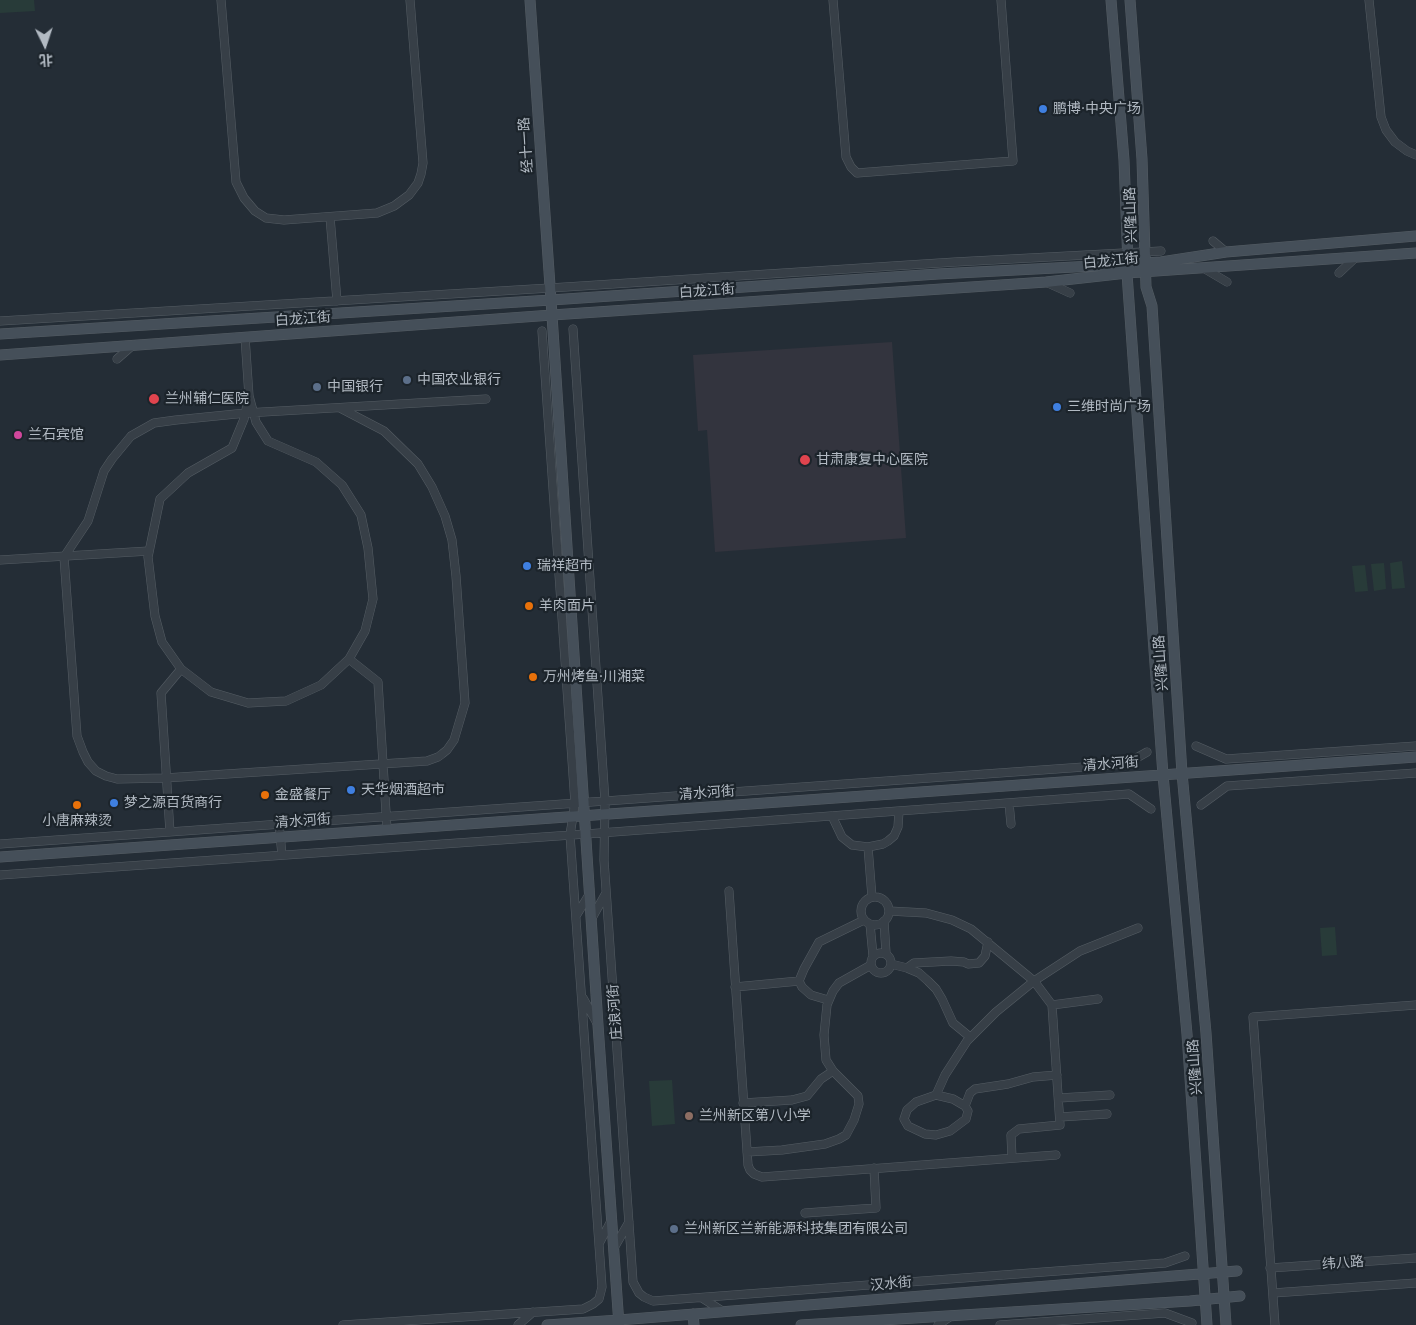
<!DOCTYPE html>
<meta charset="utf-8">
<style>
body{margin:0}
#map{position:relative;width:1416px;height:1325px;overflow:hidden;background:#242d36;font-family:Inter,"Noto Sans SC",sans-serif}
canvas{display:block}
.north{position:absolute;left:20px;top:20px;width:50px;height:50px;-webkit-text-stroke:4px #1c242b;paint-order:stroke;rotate:176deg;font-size:14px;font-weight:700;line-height:20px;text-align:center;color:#b2bac3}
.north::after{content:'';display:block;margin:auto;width:18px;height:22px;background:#b2bac3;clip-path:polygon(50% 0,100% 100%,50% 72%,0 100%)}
</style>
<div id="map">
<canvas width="1416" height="1325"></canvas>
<div class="north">北</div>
</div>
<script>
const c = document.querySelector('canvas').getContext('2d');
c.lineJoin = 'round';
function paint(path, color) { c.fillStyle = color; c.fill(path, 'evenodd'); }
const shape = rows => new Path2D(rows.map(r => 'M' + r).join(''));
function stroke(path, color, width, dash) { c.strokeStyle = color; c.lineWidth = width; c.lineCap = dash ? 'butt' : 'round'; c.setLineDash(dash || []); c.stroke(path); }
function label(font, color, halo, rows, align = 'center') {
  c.font = font + ' Inter,"Noto Sans SC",sans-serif'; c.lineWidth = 4.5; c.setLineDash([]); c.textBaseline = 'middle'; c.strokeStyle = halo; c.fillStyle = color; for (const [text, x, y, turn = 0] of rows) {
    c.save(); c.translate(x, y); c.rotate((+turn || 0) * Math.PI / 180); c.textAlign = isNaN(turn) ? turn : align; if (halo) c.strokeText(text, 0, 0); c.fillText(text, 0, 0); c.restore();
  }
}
const medical = shape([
 [892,342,906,538,715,552,707,430,698,431,693,355]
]);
const green = shape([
 [0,0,34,0,35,11,0,13],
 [1402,561,1405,588,1392,589,1390,563],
 [1384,563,1386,589,1374,591,1371,564],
 [1365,565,1368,591,1355,592,1352,566],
 [1335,927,1337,955,1322,956,1320,928],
 [672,1080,675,1124,652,1126,649,1081]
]);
const street = shape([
 [221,0,236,182,244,198,255,211,266,218,284,220,377,213,394,206,409,195,418,183,421,174,423,163,410,0],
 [833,0,846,157,851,167,857,173,1013,161,1001,0],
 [1369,0,1381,117,1386,130,1395,142,1407,151,1416,155],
 [330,217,337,301],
 [1213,241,1226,252],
 [1205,269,1227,282],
 [1339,273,1355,258],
 [1048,283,1070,293],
 [0,321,550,288,955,262,1161,251],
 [573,329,605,801,604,860,633,1282,639,1293,644,1297,653,1301,1165,1263,1185,1256],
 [245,337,249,396,256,422,268,441,316,462,342,485,361,515,368,548,373,599,365,631,349,659,321,685,286,701,248,703,211,692,181,669,162,642,155,616,148,557,160,499,188,473,232,448,244,419,249,396],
 [117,359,133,345],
 [340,408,384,431,418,464,432,487,445,516,452,540,456,576,465,703,454,740,447,750,442,754,438,757,427,761,165,778,117,779,106,776,96,771,88,762,83,752,77,736,64,557,88,521,104,471,112,459,131,436,154,423,176,420,246,413,486,399],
 [0,560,149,551],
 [349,659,378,682,387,829],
 [1196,746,1226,759,1416,746],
 [1009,803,1011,824],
 [1201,805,1227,786,1416,773],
 [832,816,842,837,852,845,868,847,883,844,888,841,894,836,898,827,899,811],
 [279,824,282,855],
 [170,832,161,693,181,669],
 [0,844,1126,764,1147,752],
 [868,847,872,897],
 [0,875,586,834,1129,794,1151,809],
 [729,891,748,1165,750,1170,754,1174,762,1177,1056,1155],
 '861 911a14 14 0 1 1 28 0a14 14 0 1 1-28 0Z',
 [889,911,926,913,952,920,971,929,1034,981,1052,1005,1060,1125,1019,1129,1011,1135,1012,1158],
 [576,916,590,893],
 [592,918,606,893],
 [884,921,886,953],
 [870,924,873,956],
 '871 963a10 10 0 1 1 20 0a10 10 0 1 1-20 0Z',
 [891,964,907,968,919,973,928,981,936,989,942,999,953,1023,970,1037],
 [907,968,914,963,951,961,964,962,968,964,979,963,985,956,988,942],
 [799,981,804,969,819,942,864,920],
 [799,981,802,987,811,995,828,1000],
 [735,987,799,981],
 [583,998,597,1023],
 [1052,1005,1098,999],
 [936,1095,945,1075,967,1041,996,1012,1034,981,1080,951,1138,928],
 [936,1095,953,1099,965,1106,968,1111,966,1119,950,1131,936,1135,925,1134,908,1126,904,1119,907,1110,916,1102,936,1095],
 [1059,1098,1110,1095],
 [743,1103,792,1100,807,1096,821,1079,833,1071],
 [965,1106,970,1093,975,1089,1008,1084,1033,1077,1057,1075],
 [1060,1117,1107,1114],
 [747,1152,782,1150,825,1144,839,1139,846,1135,854,1120,859,1104,858,1096,833,1071,826,1060,824,1035,827,1005,833,991,839,983,871,965],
 [805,1213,876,1208,874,1168],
 [600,1242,612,1219],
 [614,1248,629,1222],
 [1270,1268,1416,1258],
 [1273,1293,1416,1283],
 [702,1298,724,1312],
 [343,1325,583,1309,593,1304,599,1299,602,1287,570,835,575,803,542,331],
 [518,1325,533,1312],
 [938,1325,951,1316],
 [1000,1325,1165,1313,1192,1323],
 [1275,1325,1253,1017,1416,1005]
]);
const secondary = shape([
 [530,0,551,300,598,1025,619,1325],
 [1111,0,1124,160,1128,264,1127,273,1128,288,1163,775,1187,1034,1207,1325],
 [1130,0,1142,159,1146,287,1152,306,1182,773,1206,1033,1226,1325],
 [0,334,551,300,938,274,1113,265,1161,262,1226,252,1416,236],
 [0,355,552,315,1046,282,1127,273,1416,253],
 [0,857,1416,757],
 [693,1314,694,1325],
 [547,1325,619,1320,1237,1271],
 [801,1325,1190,1301,1240,1296]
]);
const markers = [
 [1043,109,5,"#3f7fe0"],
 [407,380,5,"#5c6f8a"],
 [317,387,5,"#5c6f8a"],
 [154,399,6,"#e0444e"],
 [1057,407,5,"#3f7fe0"],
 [18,435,5,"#d1479c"],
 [805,460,6,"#e0444e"],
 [527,566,5,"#3f7fe0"],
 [529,606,5,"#e8710a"],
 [533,677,5,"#e8710a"],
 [351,790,5,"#3f7fe0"],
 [265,795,5,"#e8710a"],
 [114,803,5,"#3f7fe0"],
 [77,805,5,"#e8710a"],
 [689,1116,5,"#8d6e63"],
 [674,1229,5,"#5c6f8a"]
];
const poiNames = [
 ["鹏博·中央广场",1053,109],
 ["中国农业银行",417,380],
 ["中国银行",327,387],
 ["兰州辅仁医院",165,399],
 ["三维时尚广场",1067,407],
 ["兰石宾馆",28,435],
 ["甘肃康复中心医院",816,460],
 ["瑞祥超市",537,566],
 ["羊肉面片",539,606],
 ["万州烤鱼·川湘菜",543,677],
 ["天华烟酒超市",361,790],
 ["金盛餐厅",275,795],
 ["梦之源百货商行",124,803],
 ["小唐麻辣烫",77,821,"center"],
 ["兰州新区第八小学",699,1116],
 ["兰州新区兰新能源科技集团有限公司",684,1229]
];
const streetNames = [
 ["经十一路",526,145,-94],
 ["兴隆山路",1131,215,-92],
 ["白龙江街",1111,261,-6],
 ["白龙江街",707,291,-4],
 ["白龙江街",303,319,-4],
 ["兴隆山路",1161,663,-94],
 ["清水河街",1111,764,-4],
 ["清水河街",707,793,-4],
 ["清水河街",303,821,-4],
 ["庄浪河街",615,1012,-94],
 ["兴隆山路",1195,1067,-94],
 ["纬八路",1343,1263,-4],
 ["汉水街",891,1284,-5]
];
paint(medical, '#33343e');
paint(green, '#283b39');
stroke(street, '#555d64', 9);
stroke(secondary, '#555d64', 11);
stroke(street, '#373f47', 8);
stroke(secondary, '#454f59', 10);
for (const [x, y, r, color] of markers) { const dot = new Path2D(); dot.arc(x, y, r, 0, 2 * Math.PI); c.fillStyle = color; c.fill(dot); stroke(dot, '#1c242b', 2); }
label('14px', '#b2bac3', '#1c242b', poiNames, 'left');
label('14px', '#b2bac3', '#1c242b', streetNames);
</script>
